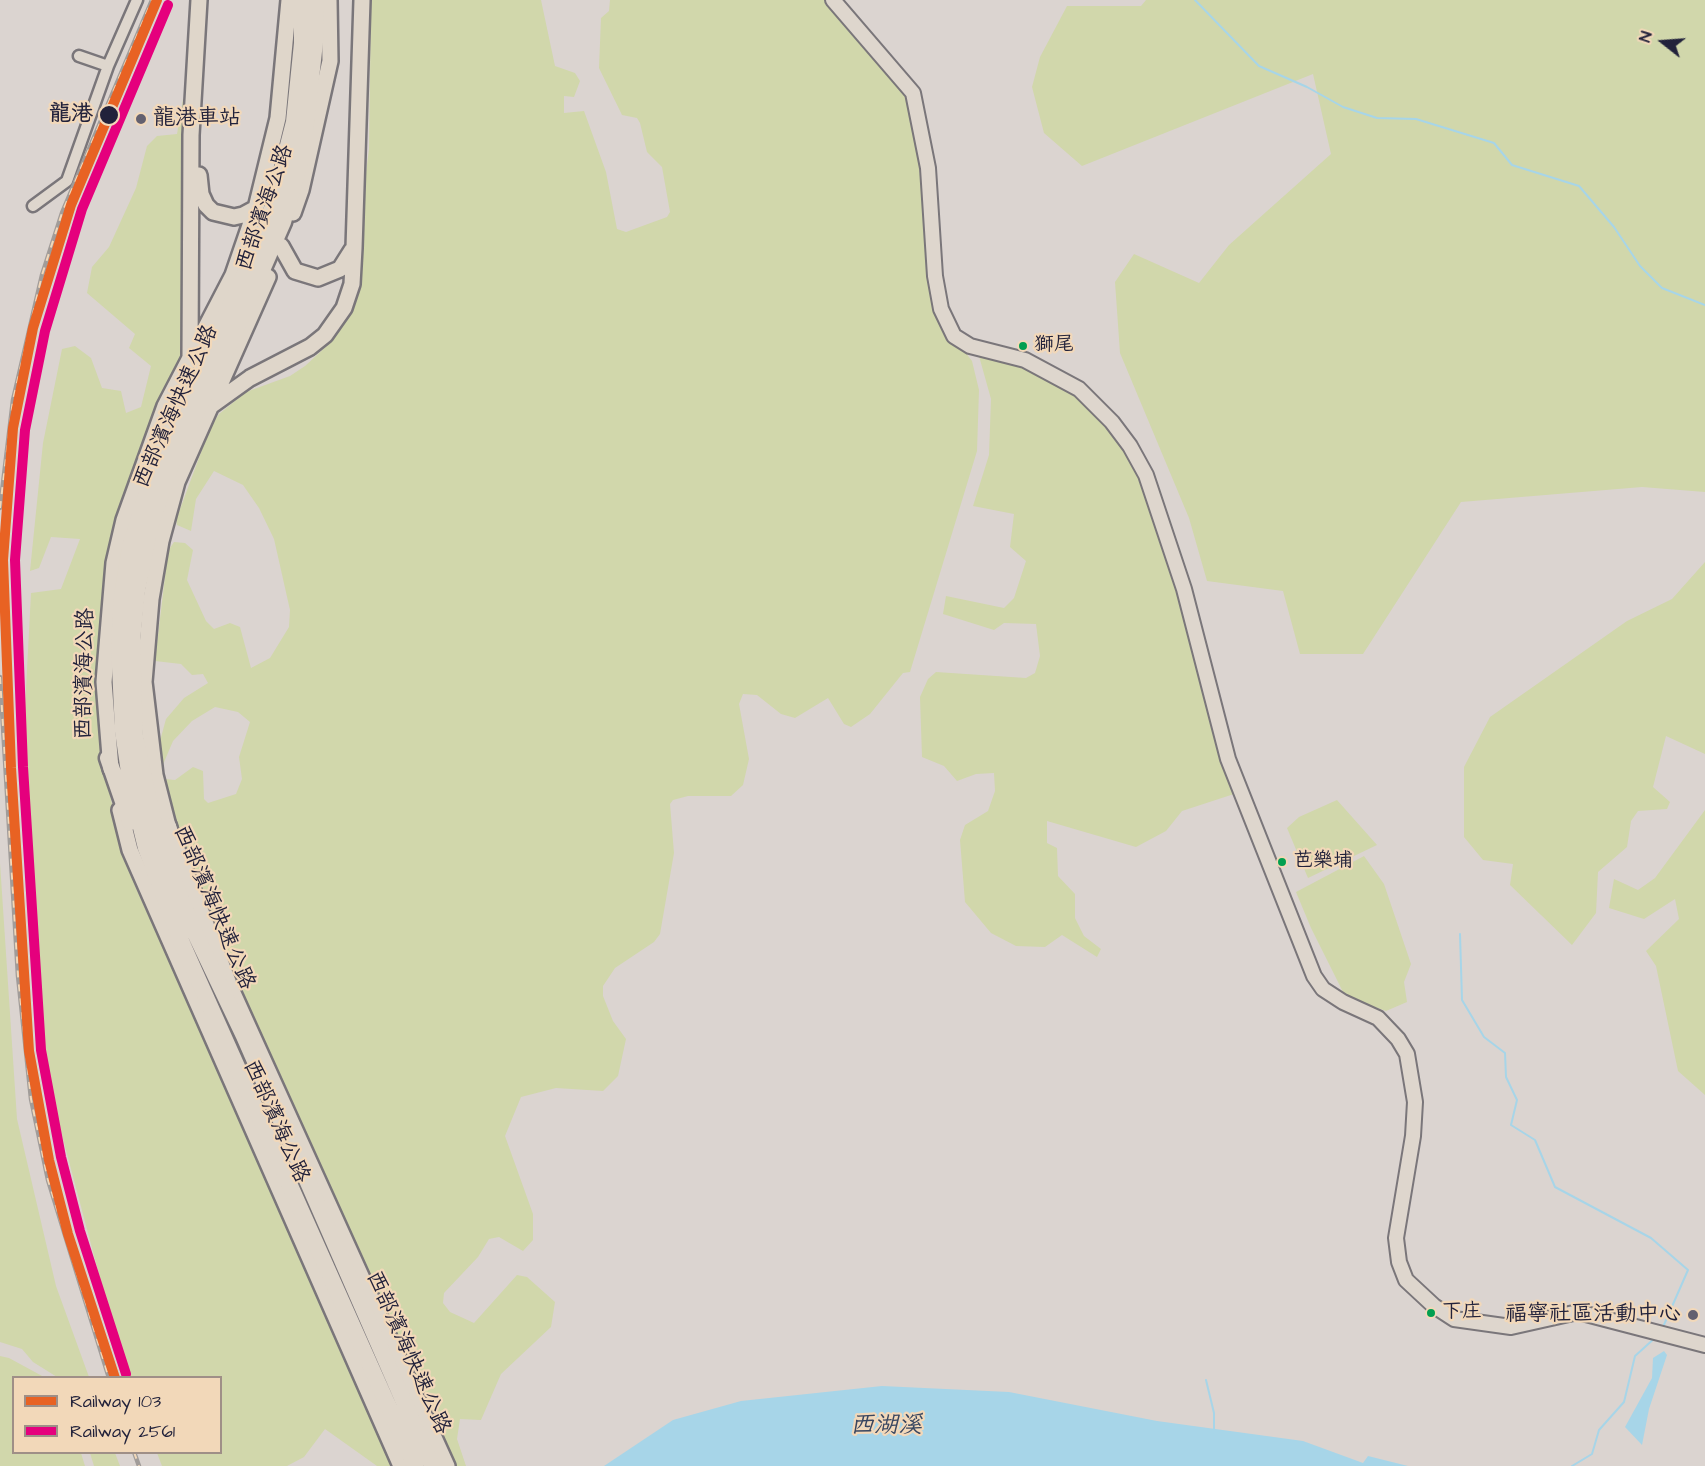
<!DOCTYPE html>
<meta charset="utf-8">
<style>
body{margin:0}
#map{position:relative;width:1705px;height:1466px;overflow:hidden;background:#dbd4d0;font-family:"Architects Daughter",sans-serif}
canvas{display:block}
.legend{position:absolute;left:12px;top:1376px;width:210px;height:78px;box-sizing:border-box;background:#f2d8b9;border:2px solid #9f8f87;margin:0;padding:8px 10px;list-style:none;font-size:18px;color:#22223b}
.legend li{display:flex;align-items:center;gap:12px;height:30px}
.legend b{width:30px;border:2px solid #9f8f87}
.north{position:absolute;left:1633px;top:12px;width:60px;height:60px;-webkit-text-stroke:4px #f2d8b9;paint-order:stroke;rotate:287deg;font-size:16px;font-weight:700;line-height:24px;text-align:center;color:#22223b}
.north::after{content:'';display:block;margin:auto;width:21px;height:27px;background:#22223b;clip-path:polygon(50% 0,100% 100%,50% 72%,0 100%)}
</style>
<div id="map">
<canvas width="1705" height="1466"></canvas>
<ul class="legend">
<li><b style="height:8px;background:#e86223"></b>Railway 103</li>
<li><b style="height:8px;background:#e5007d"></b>Railway 2561</li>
</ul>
<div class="north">N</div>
</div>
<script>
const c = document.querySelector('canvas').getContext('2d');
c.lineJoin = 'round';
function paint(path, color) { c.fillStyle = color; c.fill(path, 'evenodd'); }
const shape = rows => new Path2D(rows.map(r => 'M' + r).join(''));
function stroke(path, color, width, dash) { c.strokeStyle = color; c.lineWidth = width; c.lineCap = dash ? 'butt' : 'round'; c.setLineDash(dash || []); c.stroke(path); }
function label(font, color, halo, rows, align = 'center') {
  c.font = font + ' "Architects Daughter","LXGW WenKai TC",sans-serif'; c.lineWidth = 4.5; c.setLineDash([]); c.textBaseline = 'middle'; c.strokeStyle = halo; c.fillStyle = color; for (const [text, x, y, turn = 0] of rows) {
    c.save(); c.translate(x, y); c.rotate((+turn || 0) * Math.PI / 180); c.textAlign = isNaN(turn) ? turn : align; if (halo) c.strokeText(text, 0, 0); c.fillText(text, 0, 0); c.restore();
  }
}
const green = shape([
 [371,0,541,0,555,66,575,73,580,81,574,97,564,96,564,113,584,111,606,172,617,229,626,232,667,217,670,212,662,167,647,152,640,123,637,118,622,115,599,68,601,18,609,11,610,0,828,0,903,84,913,105,933,305,935,312,972,361,979,390,977,451,910,672,903,673,870,714,851,727,844,724,828,698,795,718,781,714,757,695,743,694,739,704,749,759,743,785,731,796,688,796,673,800,670,804,674,853,660,934,654,942,615,968,603,986,603,996,613,1021,626,1039,618,1076,603,1091,556,1088,521,1097,505,1136,533,1214,533,1240,523,1251,499,1237,489,1239,478,1257,444,1293,443,1303,450,1312,474,1323,517,1275,527,1277,555,1302,551,1327,501,1374,481,1420,460,1419,457,1439,466,1466,452,1466,438,1426,259,1042,239,979,200,906,161,790,165,779,175,780,193,767,203,771,204,799,208,803,236,794,242,779,239,757,250,722,238,712,215,707,192,721,173,741,162,767,160,741,166,719,184,698,208,683,203,674,192,675,181,664,155,661,168,551,174,542,185,543,193,550,187,580,206,621,214,629,230,623,240,627,251,668,270,658,289,627,290,610,274,539,259,508,243,485,214,471,196,499,191,531,177,525,176,520,210,428,219,414,246,392,290,376,305,366,331,342,347,318,361,259,361,212,369,149],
 [1146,0,1705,0,1705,492,1642,487,1461,502,1363,654,1300,654,1283,591,1207,581,1189,518,1120,353,1115,282,1134,254,1199,283,1229,245,1331,154,1313,74,1082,166,1044,133,1032,87,1040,57,1067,6,1141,6],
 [183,99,191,104,183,350,176,383,151,428,122,503,105,582,99,643,99,728,111,800,135,886,389,1443,391,1466,377,1466,325,1429,304,1457,287,1466,162,1466,157,1453,220,1452,220,1378,130,1377,117,1342,50,1090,36,984,23,746,31,593,61,589,80,539,51,537,39,568,30,571,43,443,62,349,75,346,91,358,102,388,121,391,126,413,141,407,151,366,129,348,135,334,87,293,92,267,109,247,136,188,147,146,157,136,177,134],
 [984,347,1081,391,1133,464,1184,608,1234,794,1182,811,1166,831,1136,847,1047,821,1047,843,1057,848,1058,876,1075,894,1075,918,1084,936,1101,949,1097,957,1062,935,1045,947,1016,946,991,933,965,902,960,840,965,825,988,811,995,791,994,773,976,774,957,781,944,766,922,757,920,697,928,679,936,672,1026,678,1035,673,1040,656,1036,624,1004,623,994,630,943,614,946,596,1004,608,1014,598,1026,561,1010,547,1014,514,973,506,989,455,991,399,979,356],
 [1705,562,1705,754,1666,736,1653,787,1670,802,1667,809,1638,811,1631,821,1627,847,1598,872,1596,913,1572,945,1510,885,1513,864,1483,860,1464,837,1464,767,1490,717,1627,621,1672,599],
 [1337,800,1377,845,1308,878,1287,828,1299,817],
 [1705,810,1705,1095,1678,1071,1656,966,1646,951,1679,919,1675,899,1644,919,1609,908,1614,879,1638,890,1655,878],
 [1364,856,1384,884,1411,964,1404,982,1407,1002,1386,1011,1361,1002,1343,992,1311,928,1296,892],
 [0,863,17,1119,56,1286,89,1377,57,1377,33,1362,22,1349,0,1342],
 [0,1356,9,1358,44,1377,14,1378,14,1452,81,1453,85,1466,0,1466],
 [90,1453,115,1453,120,1466,94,1466]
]);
const water = shape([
 [1664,1351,1667,1355,1649,1409,1642,1445,1625,1427,1652,1378,1653,1358],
 [882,1386,1009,1392,1157,1421,1303,1441,1363,1463,1368,1456,1408,1466,604,1466,673,1420,741,1401]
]);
const stream = shape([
 [1195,0,1259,66,1307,87,1343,107,1377,118,1416,119,1494,143,1512,165,1579,186,1614,227,1640,266,1662,288,1705,305],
 [1460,934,1462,1000,1484,1037,1505,1053,1506,1077,1517,1100,1511,1125,1535,1140,1555,1187,1651,1238,1688,1270,1663,1327],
 [1206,1380,1214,1413,1214,1433],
 [1572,1466,1592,1454,1599,1430,1624,1402,1635,1356,1656,1337]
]);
const minor = shape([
 [79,56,108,66,137,0],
 [33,206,67,181,108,66]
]);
const secondary = shape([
 [833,0,913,93,928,168,935,276,941,309,954,336,970,346,1025,360,1079,389,1112,422,1130,446,1146,475,1184,589,1228,759,1314,976,1323,989,1343,1002,1378,1018,1398,1039,1407,1054,1415,1102,1413,1136,1396,1238,1399,1262,1406,1280,1434,1306,1454,1319,1511,1327,1578,1312,1705,1345]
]);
const primary = shape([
 [199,175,201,194,206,205,213,212,234,217,243,215,256,208],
 [293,213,301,190,330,61,329,0],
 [281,246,295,271,318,278,340,269,352,250],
 [268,277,177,482,161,541,151,599,144,682,155,775,168,826,229,984,447,1466],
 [190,358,191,135,199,0],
 [211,406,250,378,310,347,325,335,344,308,352,284,354,248,362,0],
 [111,769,104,682,114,563,124,520,165,406,233,275,256,208,278,118,289,0],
 [120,810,130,850,401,1466]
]);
const trunk = shape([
 [302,0,302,43,294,122,269,220,186,403,159,453,130,547,122,595,119,645,123,731,131,786,146,848,181,941,415,1466],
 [316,0,315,42,306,123,300,163,283,222,234,334,172,462,150,527,137,591,132,641,135,736,158,842,195,933,244,1036,432,1466],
 [108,758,130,822],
 [168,826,179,871]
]);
const rail = shape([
 [0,508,13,400,42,275,62,213,152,0],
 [0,677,18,976,31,1099,48,1180,109,1378],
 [134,1452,139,1466]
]);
const rail1 = shape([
 [115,1378,68,1234,49,1160,29,1051,11,768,3,560,13,428,33,328,71,205,157,0]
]);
const rail2 = shape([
 [126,1374,80,1231,61,1157,41,1050,23,767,15,560,25,430,45,331,82,209,168,5]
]);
const markers = [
 [109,115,10,"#22223b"],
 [141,119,6,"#63606f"],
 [1023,346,5,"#029f50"],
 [1282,862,5,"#029f50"],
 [1431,1313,5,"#029f50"],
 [1693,1315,6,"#63606f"]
];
const busNames = [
 ["獅尾",1034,346],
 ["芭樂埔",1293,862],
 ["下庄",1442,1313]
];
const stopNames = [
 ["龍港",93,115]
];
const poiNames = [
 ["龍港車站",153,119],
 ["福寧社區活動中心",1681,1315,"right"]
];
const streetNames = [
 ["西部濱海公路",266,208,-71],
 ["西部濱海快速公路",177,407,-66],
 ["西部濱海公路",86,674,-89],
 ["西部濱海快速公路",213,908,67],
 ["西部濱海公路",275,1122,66],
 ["西部濱海快速公路",407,1353,66]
];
const waterNames = [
 ["西湖溪",886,1427]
];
paint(green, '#d1d7ab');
paint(water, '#a7d5e8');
stroke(stream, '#a7d5e8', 2);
stroke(minor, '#7a767a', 15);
stroke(secondary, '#7a767a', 18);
stroke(primary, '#7a767a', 20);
stroke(trunk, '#7a767a', 21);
stroke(minor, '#ded6cd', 10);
stroke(secondary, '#ded6cd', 14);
stroke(primary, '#dfd6ca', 15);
stroke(trunk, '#dfd6ca', 16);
stroke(rail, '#a19c99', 4.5);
stroke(rail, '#f2d8b9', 2, [7]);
stroke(rail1, '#e86223', 10);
stroke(rail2, '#e5007d', 10);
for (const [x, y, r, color] of markers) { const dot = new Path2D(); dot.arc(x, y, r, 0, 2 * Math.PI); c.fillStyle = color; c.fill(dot); stroke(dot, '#f2d8b9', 2); }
label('20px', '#22223b', '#f2d8b9', busNames, 'left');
label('bold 22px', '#22223b', '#f2d8b9', stopNames, 'right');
label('22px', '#22223b', '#f2d8b9', poiNames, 'left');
label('22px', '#22223b', '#f2d8b9', streetNames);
label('italic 24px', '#384660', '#f2d8b9', waterNames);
</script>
